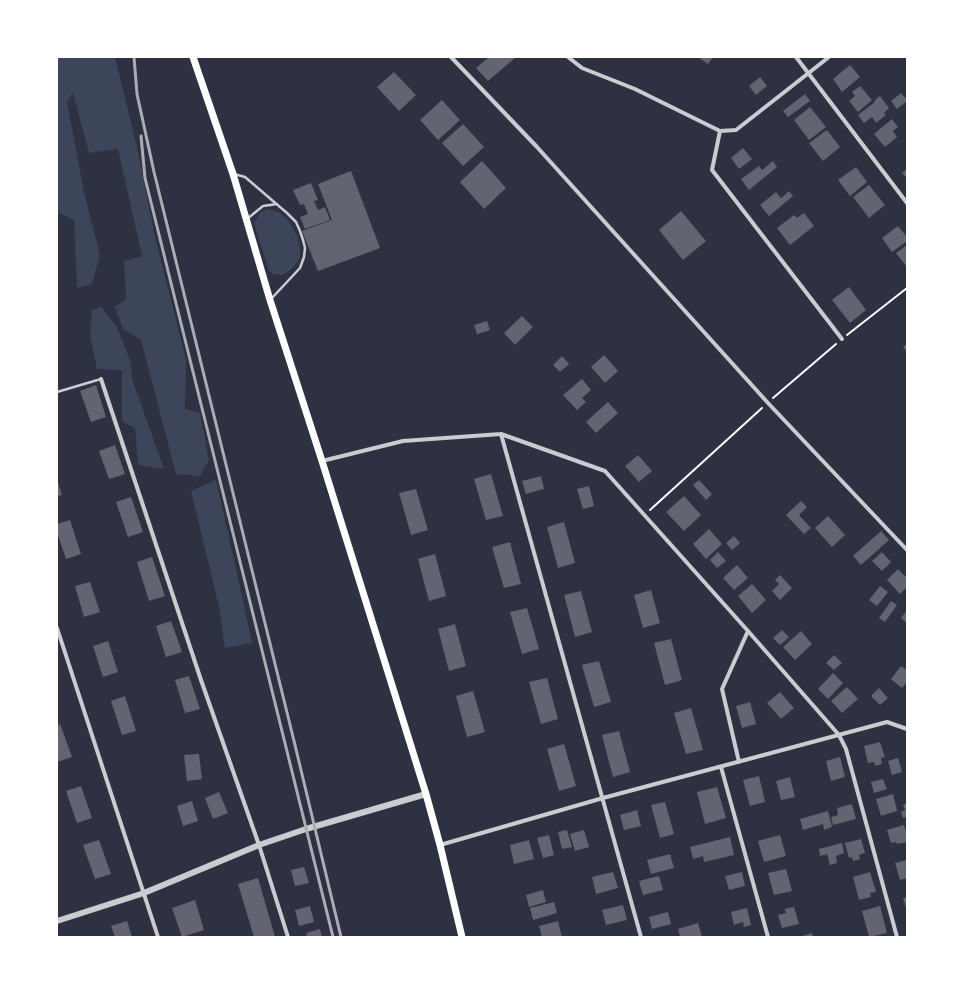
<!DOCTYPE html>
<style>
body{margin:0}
#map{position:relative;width:964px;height:994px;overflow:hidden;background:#2d3142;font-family:Manrope,sans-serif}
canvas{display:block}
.frame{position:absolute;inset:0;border:58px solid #fff;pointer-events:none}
</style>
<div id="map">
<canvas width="964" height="994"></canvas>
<div class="frame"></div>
</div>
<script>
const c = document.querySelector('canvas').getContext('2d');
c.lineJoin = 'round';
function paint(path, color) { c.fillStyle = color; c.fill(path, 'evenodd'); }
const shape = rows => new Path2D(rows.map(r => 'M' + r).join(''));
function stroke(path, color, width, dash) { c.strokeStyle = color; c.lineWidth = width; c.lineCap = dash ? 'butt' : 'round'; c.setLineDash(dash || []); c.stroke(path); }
const green = shape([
 [57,57,115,57,137,147,155,237,186,359,185,409,200,413,209,460,200,476,176,474,141,340,123,329,115,307,126,299,124,261,142,256,118,149,89,153,73,93,67,102,84,192,100,255,92,284,77,288,74,220,57,212],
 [268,209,280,213,287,219,298,237,300,249,300,258,294,266,288,272,281,275,273,274,269,271,254,223,261,212],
 [101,307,117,327,131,363,132,379,164,469,138,465,135,428,122,422,122,370,97,369,90,335,92,310],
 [216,480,239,582,252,643,225,648,219,607,191,491]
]);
const building = shape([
 [489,57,516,57,488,81,476,68],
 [698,57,713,57,708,64],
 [850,65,860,77,842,92,833,79],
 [394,72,416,95,399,111,377,87],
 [760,77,767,86,756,95,749,86],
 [860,86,872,100,858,112,849,101,855,96,852,92],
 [901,93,907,100,907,101,897,109,891,101],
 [805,94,810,101,788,117,783,111],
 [880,96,889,108,884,113,886,115,876,123,872,117,864,123,858,115,875,102,874,101],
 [442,100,460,120,438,140,420,120],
 [810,107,826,127,809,140,794,120],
 [892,119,898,127,893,131,897,137,885,147,874,134],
 [463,124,484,147,463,166,442,143],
 [827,130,840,147,823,161,809,143],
 [743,148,752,159,739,169,731,158],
 [482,161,506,188,484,209,460,182],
 [773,161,777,167,749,190,741,179,759,166,762,170],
 [856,167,867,182,850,196,838,180],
 [907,169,907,178,902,173],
 [351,171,380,248,318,271,302,231,332,220,318,184],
 [311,183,318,200,314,201,318,210,325,207,330,220,305,229,300,217,308,214,304,204,300,205,293,190],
 [869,185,885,205,869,218,853,197],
 [789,191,793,196,769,216,760,205,776,192,781,198],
 [681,211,706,241,683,260,659,230],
 [804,213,814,226,790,245,777,228,794,215,797,218],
 [898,226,907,237,907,241,892,252,882,238],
 [907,245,907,267,896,253],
 [849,287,866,310,850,323,832,300],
 [522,316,533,327,515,345,504,333],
 [487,321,490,330,477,334,474,325],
 [907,344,907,352,903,347],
 [604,355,618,371,605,383,591,367],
 [562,356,569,364,560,372,553,365],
 [582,379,591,390,582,398,586,402,577,410,563,395],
 [96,385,106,417,91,422,80,391],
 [608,402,618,413,596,433,586,422],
 [115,445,125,474,109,479,99,451],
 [638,455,652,471,639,482,625,466],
 [491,474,503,516,486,520,474,479],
 [541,476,544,489,526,494,522,481],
 [57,480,62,495,57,496],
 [699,480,712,494,706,500,693,485],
 [589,486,594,506,583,509,577,489],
 [416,489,428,530,411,535,399,493],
 [684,496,701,515,684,531,666,512],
 [131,497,143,532,128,537,116,502],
 [801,501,807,507,799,515,811,528,804,534,786,515],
 [828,516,845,535,832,547,815,528],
 [70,520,81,554,66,559,57,532,57,524],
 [564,522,575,563,558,568,547,527],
 [709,529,722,544,706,559,693,544],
 [881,531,889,540,861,565,853,556],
 [734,536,740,543,732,550,726,543],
 [510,542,521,584,504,588,492,547],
 [718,552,726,561,717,568,710,560],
 [882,552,891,562,882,571,872,561],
 [435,554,446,596,429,601,418,559],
 [152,557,165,596,149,601,137,562],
 [737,565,748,578,734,590,723,578],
 [898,569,907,578,907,587,900,594,887,580],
 [780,575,792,588,780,600,772,591,779,584,775,580],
 [90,582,100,612,84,617,75,586],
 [752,584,766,600,752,613,738,596],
 [880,586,888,592,877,606,869,600],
 [651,590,660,623,643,628,634,595],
 [581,591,592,632,575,637,564,595],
 [891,601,897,605,885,622,879,618],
 [527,608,539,649,522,654,510,612],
 [907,610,907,623,901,618],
 [171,621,182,652,166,657,156,626],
 [455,624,466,666,449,671,438,629],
 [782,630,789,637,780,645,773,638],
 [801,631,812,644,795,660,783,647],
 [671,639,682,680,665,685,654,643],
 [108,641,118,672,103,677,93,646],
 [834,655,842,663,834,670,826,663],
 [599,661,611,702,594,707,582,665],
 [901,666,907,670,907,682,902,688,891,679],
 [833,673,843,683,828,699,818,689],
 [189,676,200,709,185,713,175,680],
 [547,678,558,719,541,724,529,682],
 [847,687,858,699,842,713,831,701],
 [879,688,888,698,880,705,871,696],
 [473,691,485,732,467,737,456,696],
 [780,692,794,708,781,719,767,703],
 [125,696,136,731,122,735,111,701],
 [750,702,756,724,742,728,736,706],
 [691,708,703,750,686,754,674,713],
 [60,724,72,757,57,762,57,726],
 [619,731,630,772,613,777,602,735],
 [880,742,885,757,881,758,882,764,875,766,874,762,868,763,864,746],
 [564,744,576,786,559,791,547,749],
 [199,754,202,779,187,781,184,755],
 [840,757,845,777,831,781,826,761],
 [898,758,902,772,892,775,888,761],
 [759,776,765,802,750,806,743,780],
 [790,777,795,797,781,800,776,781],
 [883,779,887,789,874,793,871,782],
 [81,786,92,818,77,823,66,791],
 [717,787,726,818,705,824,697,792],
 [219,792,228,813,213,819,205,798],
 [893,794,897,811,881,816,876,799],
 [192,801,198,821,183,826,177,806],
 [665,802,674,834,660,838,651,805],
 [907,803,907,817,903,818,901,812,905,810,903,805],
 [852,804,856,819,833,825,831,817,838,815,837,808],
 [637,810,641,826,624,830,620,815],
 [828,811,832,827,824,830,823,824,803,830,800,819],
 [904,825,907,834,907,842,897,844,896,842,891,843,887,830],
 [567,830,572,847,562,849,558,832],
 [584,830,589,847,575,851,570,834],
 [549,835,554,855,543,858,537,838],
 [780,835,786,856,764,862,758,841],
 [730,837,734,855,704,862,703,856,693,859,690,847],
 [861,839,865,853,859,855,860,859,853,861,852,857,849,858,845,843],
 [99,840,111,874,95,879,83,845],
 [529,840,534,859,514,864,510,845],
 [842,843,844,853,836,856,837,863,830,865,827,854,820,856,819,849],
 [670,854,674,868,651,874,647,860],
 [907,860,907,878,900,880,895,863],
 [304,867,309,883,295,886,291,870],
 [786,869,792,891,774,895,768,873],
 [613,872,618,888,596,894,592,877],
 [742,872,745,886,729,890,725,876],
 [870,872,876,892,870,893,871,897,859,900,853,877],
 [659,876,663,890,643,895,639,881],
 [258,878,275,937,254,937,238,884],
 [543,890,546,902,529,907,526,895],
 [907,897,907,911,903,898],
 [195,900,204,930,182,937,172,908],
 [554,902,557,913,533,920,530,908],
 [623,905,627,920,606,925,602,910],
 [310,906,314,922,299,926,295,910],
 [880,906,887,933,869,937,862,911],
 [794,907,799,924,782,928,778,915,786,913,785,909],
 [747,908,751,925,744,927,743,922,734,925,731,912],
 [668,912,671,924,652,929,649,917],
 [127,921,132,937,115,937,111,926],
 [558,921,562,937,542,937,539,926],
 [698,923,702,937,680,937,678,929],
 [320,929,322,937,307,937,306,933],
 [812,933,813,937,799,937]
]);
const path = shape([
 [847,335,907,288],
 [773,398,836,344],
 [650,510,762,408]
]);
const service = shape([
 [234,174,245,177,287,213,296,222,300,231,303,240,305,248,304,257,300,268,272,298],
 [247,219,263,206,277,204],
 [57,392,101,379]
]);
const minor = shape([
 [451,57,537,147,768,403,907,550],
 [568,57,582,68,635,89,720,131,712,170,842,339],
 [796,57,907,203],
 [720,131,736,130,829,57],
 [101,379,201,680,259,845,288,937],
 [501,434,641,937],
 [322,461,403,441,501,434,605,471,748,631,839,735,846,749,897,937],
 [57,628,158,937],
 [739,762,722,689,748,631],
 [721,767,768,937],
 [440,845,603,798,887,722,907,729]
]);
const tertiary = shape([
 [57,921,144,893,259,845,306,829,426,794]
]);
const secondary = shape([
 [193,57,233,174,270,300,322,461,426,794,440,845,462,937]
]);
const rail = shape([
 [134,57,137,94,154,172,295,745,341,937],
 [141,136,145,178,333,937]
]);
paint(green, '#3c4559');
paint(building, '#626471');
stroke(path, '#fff', 2);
stroke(service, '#caccd0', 2.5);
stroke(minor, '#caccd0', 4);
stroke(tertiary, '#caccd0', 6);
stroke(secondary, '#fff', 7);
stroke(rail, '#abadb3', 3);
</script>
